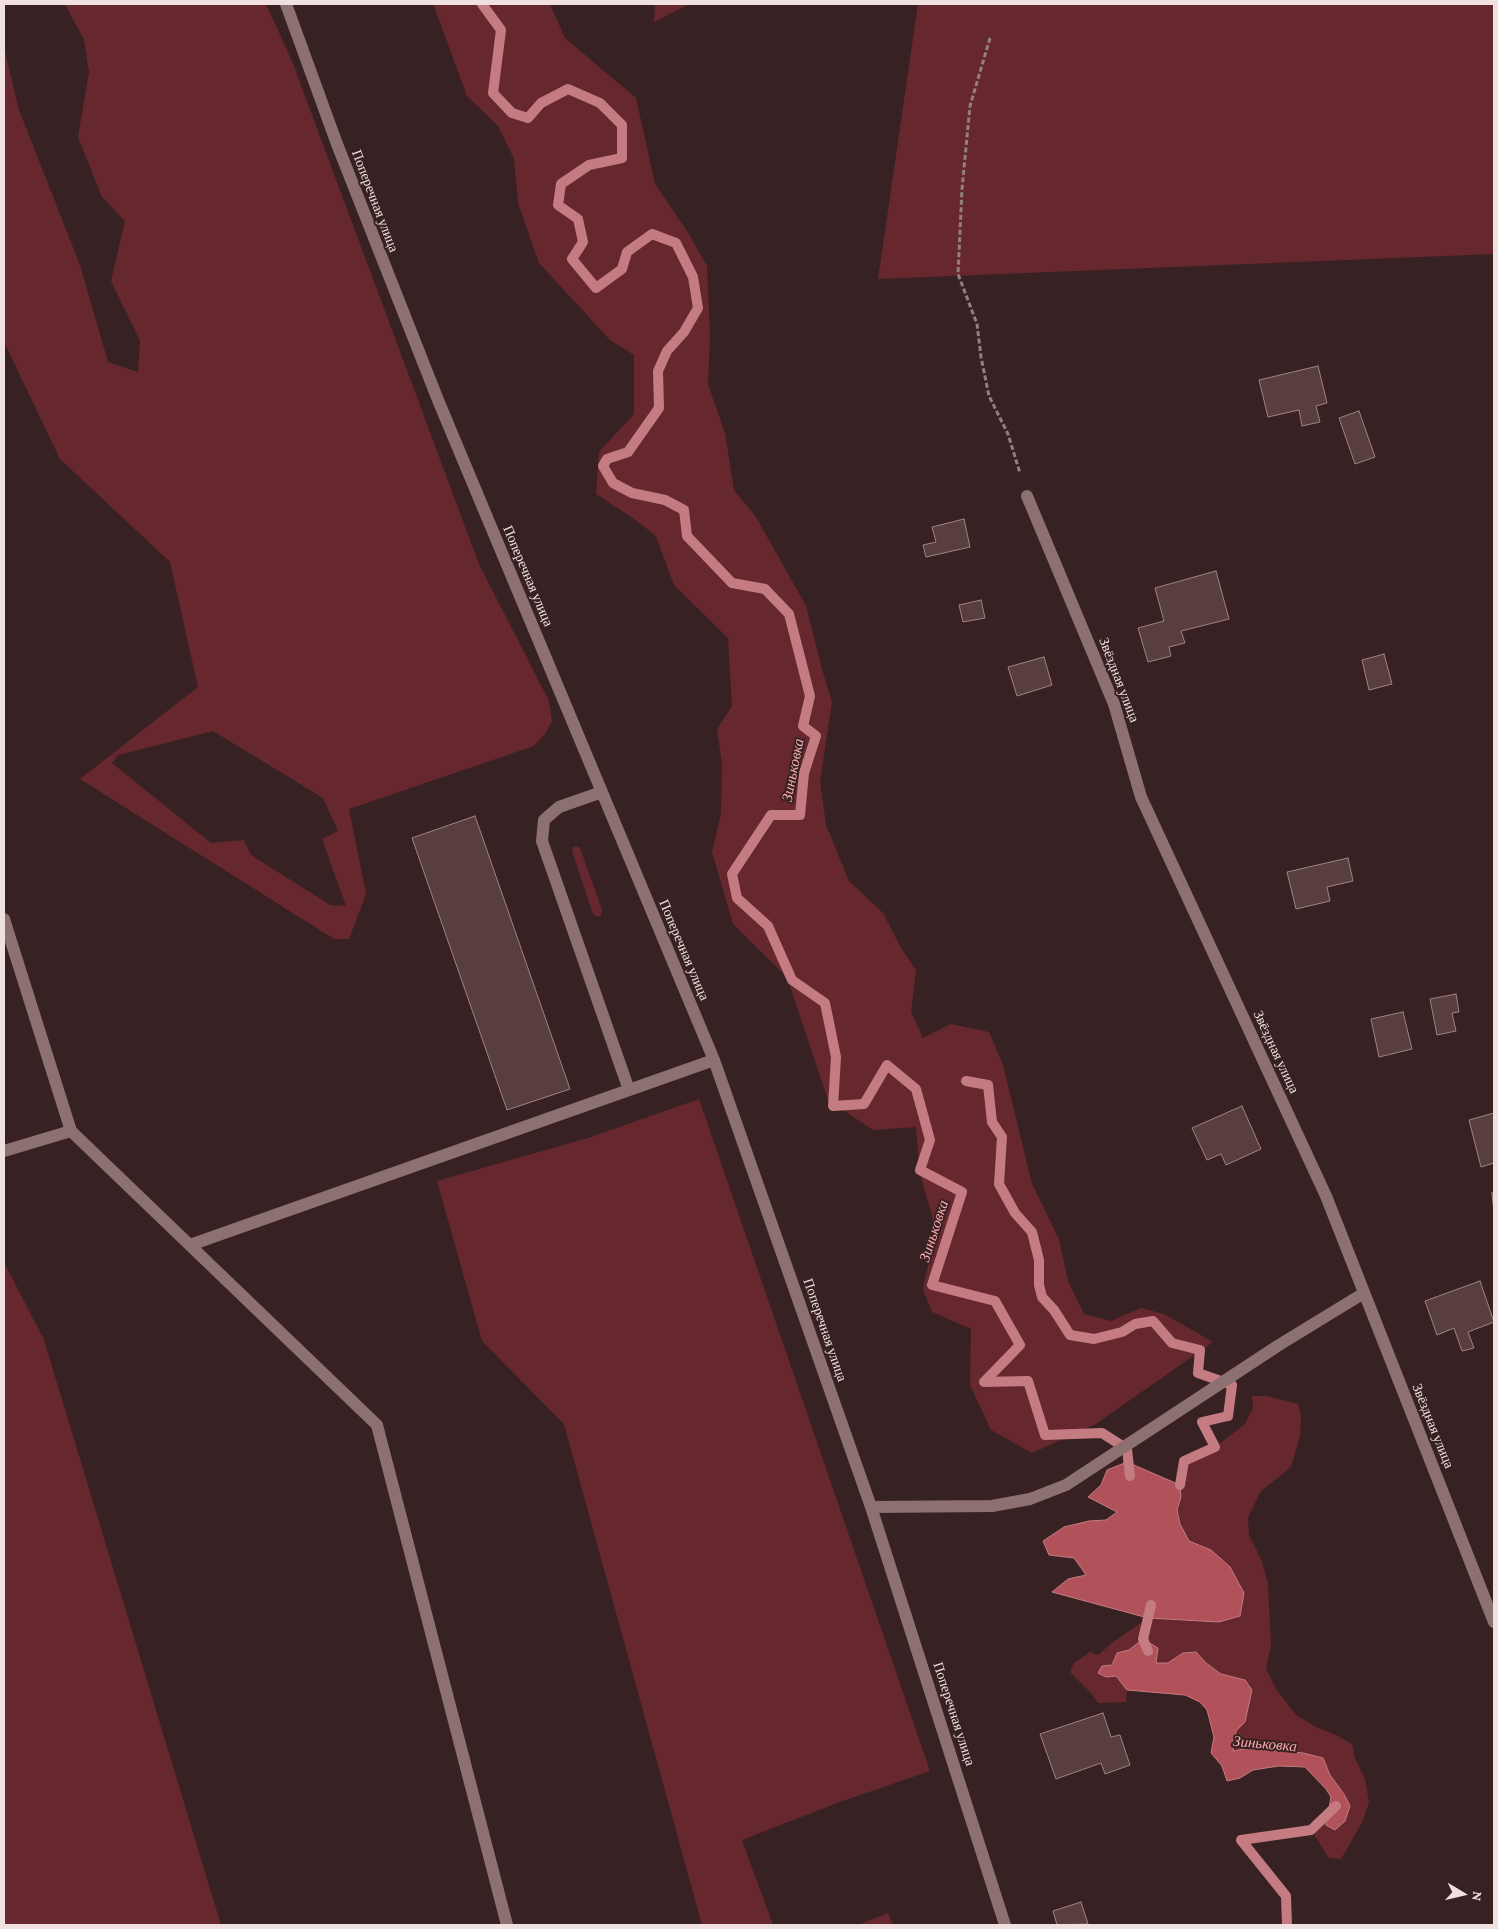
<!DOCTYPE html>
<meta charset="utf-8">
<style>
body{margin:0}
#map{position:relative;width:1498px;height:1929px;overflow:hidden;background:#382122;font-family:"Crimson Pro",serif}
canvas{display:block}
.frame{position:absolute;inset:0;border:5px solid #f0e0e0;pointer-events:none}
.north{position:absolute;left:1438px;top:1869px;width:50px;height:50px;-webkit-text-stroke:4px #382122;paint-order:stroke;rotate:99deg;font-size:14px;font-weight:700;line-height:20px;text-align:center;color:#f0e0e0}
.north::after{content:'';display:block;margin:auto;width:18px;height:22px;background:#f0e0e0;clip-path:polygon(50% 0,100% 100%,50% 72%,0 100%)}
</style>
<div id="map">
<canvas width="1498" height="1929"></canvas>
<div class="frame"></div>
<div class="north">N</div>
</div>
<script>
const c = document.querySelector('canvas').getContext('2d');
c.lineJoin = 'round';
function paint(path, color) { c.fillStyle = color; c.fill(path, 'evenodd'); }
const shape = rows => new Path2D(rows.map(r => 'M' + r).join(''));
function stroke(path, color, width, dash) { c.strokeStyle = color; c.lineWidth = width; c.lineCap = dash ? 'butt' : 'round'; c.setLineDash(dash || []); c.stroke(path); }
function label(font, color, halo, rows, align = 'center') {
  c.font = font + ' "Crimson Pro",serif'; c.lineWidth = 4; c.setLineDash([]); c.textBaseline = 'middle'; c.strokeStyle = halo; c.fillStyle = color; for (const [text, x, y, turn = 0] of rows) {
    c.save(); c.translate(x, y); c.rotate((+turn || 0) * Math.PI / 180); c.textAlign = isNaN(turn) ? turn : align; if (halo) c.strokeText(text, 0, 0); c.fillText(text, 0, 0); c.restore();
  }
}
const green = shape([
 [65,4,266,4,292,61,479,564,549,701,552,721,545,734,534,746,349,809,366,894,349,939,334,939,80,779,198,687,170,562,60,459,4,342,4,47,19,110,80,265,108,362,138,372,140,341,111,281,125,221,102,197,78,137,89,72,84,40],
 [213,731,323,798,338,831,322,839,346,906,330,905,251,855,244,840,211,843,112,763,118,755],
 [433,4,550,4,565,38,636,98,655,184,687,231,707,266,710,338,708,384,725,433,734,490,756,517,806,606,822,669,832,702,820,781,826,825,849,881,883,913,900,946,916,970,911,1012,923,1038,951,1024,989,1032,1003,1065,1032,1184,1059,1239,1068,1281,1084,1314,1111,1321,1141,1308,1164,1314,1213,1342,1096,1424,1032,1453,991,1430,970,1385,971,1329,932,1312,923,1289,934,1236,932,1215,920,1175,916,1127,873,1130,828,1100,787,977,733,924,712,852,721,814,722,764,717,729,732,706,728,638,674,585,656,536,633,518,596,494,599,452,634,414,634,355,610,340,539,263,518,203,514,159,498,126,467,96],
 [655,4,689,4,654,22],
 [918,4,1494,4,1494,254,878,279],
 [576,846,580,848,602,910,601,915,598,917,593,914,572,851,573,847],
 [699,1099,930,1771,840,1802,742,1840,773,1925,702,1925,564,1424,482,1341,437,1181,588,1138],
 [4,1262,44,1340,221,1925,4,1925],
 [1252,1396,1267,1396,1298,1404,1301,1417,1300,1436,1291,1467,1261,1491,1248,1517,1249,1535,1261,1559,1268,1583,1271,1646,1266,1668,1276,1689,1296,1715,1316,1727,1336,1735,1352,1744,1355,1758,1365,1779,1369,1802,1363,1821,1341,1859,1329,1858,1311,1830,1327,1815,1326,1825,1344,1794,1330,1775,1323,1758,1303,1753,1249,1748,1233,1751,1236,1731,1245,1722,1252,1691,1245,1680,1221,1674,1206,1663,1196,1652,1183,1653,1168,1663,1155,1663,1143,1639,1129,1650,1117,1653,1106,1677,1116,1676,1127,1690,1126,1702,1098,1703,1091,1693,1070,1672,1074,1663,1090,1652,1098,1655,1113,1642,1148,1618,1219,1622,1240,1616,1211,1550,1189,1541,1180,1524,1177,1510,1181,1497,1180,1485,1184,1461,1215,1447,1245,1424,1253,1408],
 [888,1913,893,1925,858,1925]
]);
const water = shape([
 [1127,1462,1180,1485,1181,1497,1177,1510,1180,1524,1189,1541,1211,1550,1230,1567,1244,1593,1240,1616,1219,1622,1148,1618,1052,1592,1068,1579,1086,1575,1074,1558,1049,1555,1043,1541,1064,1527,1089,1521,1106,1520,1117,1512,1088,1497,1101,1485,1107,1470,1127,1462],
 [1143,1639,1158,1648,1156,1663,1168,1663,1183,1653,1196,1652,1206,1663,1221,1674,1245,1680,1252,1690,1245,1722,1236,1731,1233,1751,1249,1748,1303,1753,1323,1758,1330,1775,1344,1794,1350,1806,1345,1821,1335,1830,1326,1825,1331,1797,1326,1789,1305,1767,1279,1766,1253,1770,1240,1778,1227,1781,1222,1766,1211,1753,1214,1737,1207,1710,1200,1702,1185,1695,1127,1690,1116,1676,1106,1677,1098,1673,1102,1666,1112,1665,1117,1653,1129,1650,1143,1639]
]);
const stream = shape([
 [482,4,501,30,493,93,512,113,528,118,541,103,568,89,600,103,622,125,622,158,589,165,561,184,558,205,578,219,583,242,572,259,596,288,622,269,627,252,652,234,676,243,693,277,698,308,684,332,667,351,658,371,659,408,628,452,607,459,603,466,613,483,632,493,665,500,684,510,687,536,732,583,765,589,789,614,810,696,803,726,816,736,804,773,800,815,771,815,732,874,737,898,768,926,792,980,825,1003,836,1057,833,1106,864,1104,887,1065,916,1089,930,1140,920,1170,962,1192,932,1285,995,1301,1020,1345,984,1382,1028,1381,1045,1435,1102,1433,1127,1449,1130,1476],
 [966,1081,988,1085,992,1122,1002,1137,999,1184,1015,1213,1032,1232,1039,1260,1039,1285,1042,1297,1054,1310,1070,1335,1094,1339,1122,1332,1135,1324,1153,1321,1172,1343,1200,1350,1198,1373,1232,1385,1228,1416,1202,1422,1215,1447,1184,1461,1180,1485],
 [1148,1651,1143,1639,1151,1605],
 [1287,1925,1286,1896,1241,1840,1311,1830,1336,1806]
]);
const building = shape([
 [1318,366,1327,403,1316,406,1320,422,1302,426,1299,410,1268,417,1259,380,1318,366],
 [1359,411,1375,457,1355,464,1339,418,1359,411],
 [964,519,970,547,926,557,923,545,936,542,932,527,964,519],
 [1216,571,1229,619,1181,631,1185,643,1169,647,1171,656,1148,662,1138,628,1164,621,1155,588,1216,571],
 [981,600,985,618,963,622,959,605,981,600],
 [1384,654,1392,684,1369,690,1362,660,1384,654],
 [1044,657,1052,685,1017,696,1008,667,1044,657],
 [475,816,570,1089,507,1110,412,838,475,816],
 [1348,858,1353,881,1327,887,1330,901,1296,909,1287,872,1348,858],
 [1456,994,1459,1012,1452,1013,1456,1031,1437,1035,1430,999,1456,994],
 [1403,1012,1412,1049,1379,1057,1371,1019,1403,1012],
 [1242,1106,1261,1149,1226,1165,1221,1154,1207,1160,1192,1128,1242,1106],
 [1494,1113,1494,1163,1481,1167,1469,1120,1494,1113],
 [1492,1193,1494,1193,1494,1213,1492,1193],
 [1480,1281,1494,1322,1468,1332,1474,1348,1462,1351,1454,1328,1437,1335,1425,1301,1480,1281],
 [1103,1713,1111,1737,1120,1735,1130,1765,1105,1774,1101,1763,1056,1779,1040,1734,1103,1713],
 [1081,1902,1088,1924,1057,1925,1053,1911,1081,1902]
]);
const path = shape([
 [990,38,970,106,962,189,958,274,977,324,981,357,989,396,1008,434,1020,473]
]);
const minor = shape([
 [286,4,337,144,438,400,714,1060,871,1507,1005,1925],
 [1027,496,1114,704,1141,797,1326,1196,1494,1622],
 [602,792,559,807,544,820,542,841,629,1090],
 [4,919,71,1131,377,1425,507,1925],
 [4,1151,71,1131],
 [190,1245,714,1060],
 [871,1507,992,1506,1030,1499,1066,1485,1279,1345,1364,1293]
]);
const streetNames = [
 ["Поперечная улица",375,201,69],
 ["Поперечная улица",528,576,67],
 ["Звёздная улица",1119,680,69],
 ["Поперечная улица",684,950,67],
 ["Звёздная улица",1276,1052,65],
 ["Поперечная улица",825,1330,71],
 ["Звёздная улица",1433,1426,68],
 ["Поперечная улица",954,1714,72]
];
const waterNames = [
 ["Зиньковка",793,770,-79],
 ["Зиньковка",934,1231,-72],
 ["Зиньковка",1265,1744,5]
];
paint(green, '#66282e');
paint(water, '#b15159');
stroke(water, '#c47c82', 1);
stroke(stream, '#c47c82', 10);
paint(building, '#583e3f');
stroke(building, '#a18384', 1);
stroke(path, '#937f80', 3, [5, 2.5]);
stroke(minor, '#8d7171', 12);
label('14px', '#f0e0e0', '#382122', streetNames);
label('italic 15px', '#fcadb0', '#382122', waterNames);
</script>
